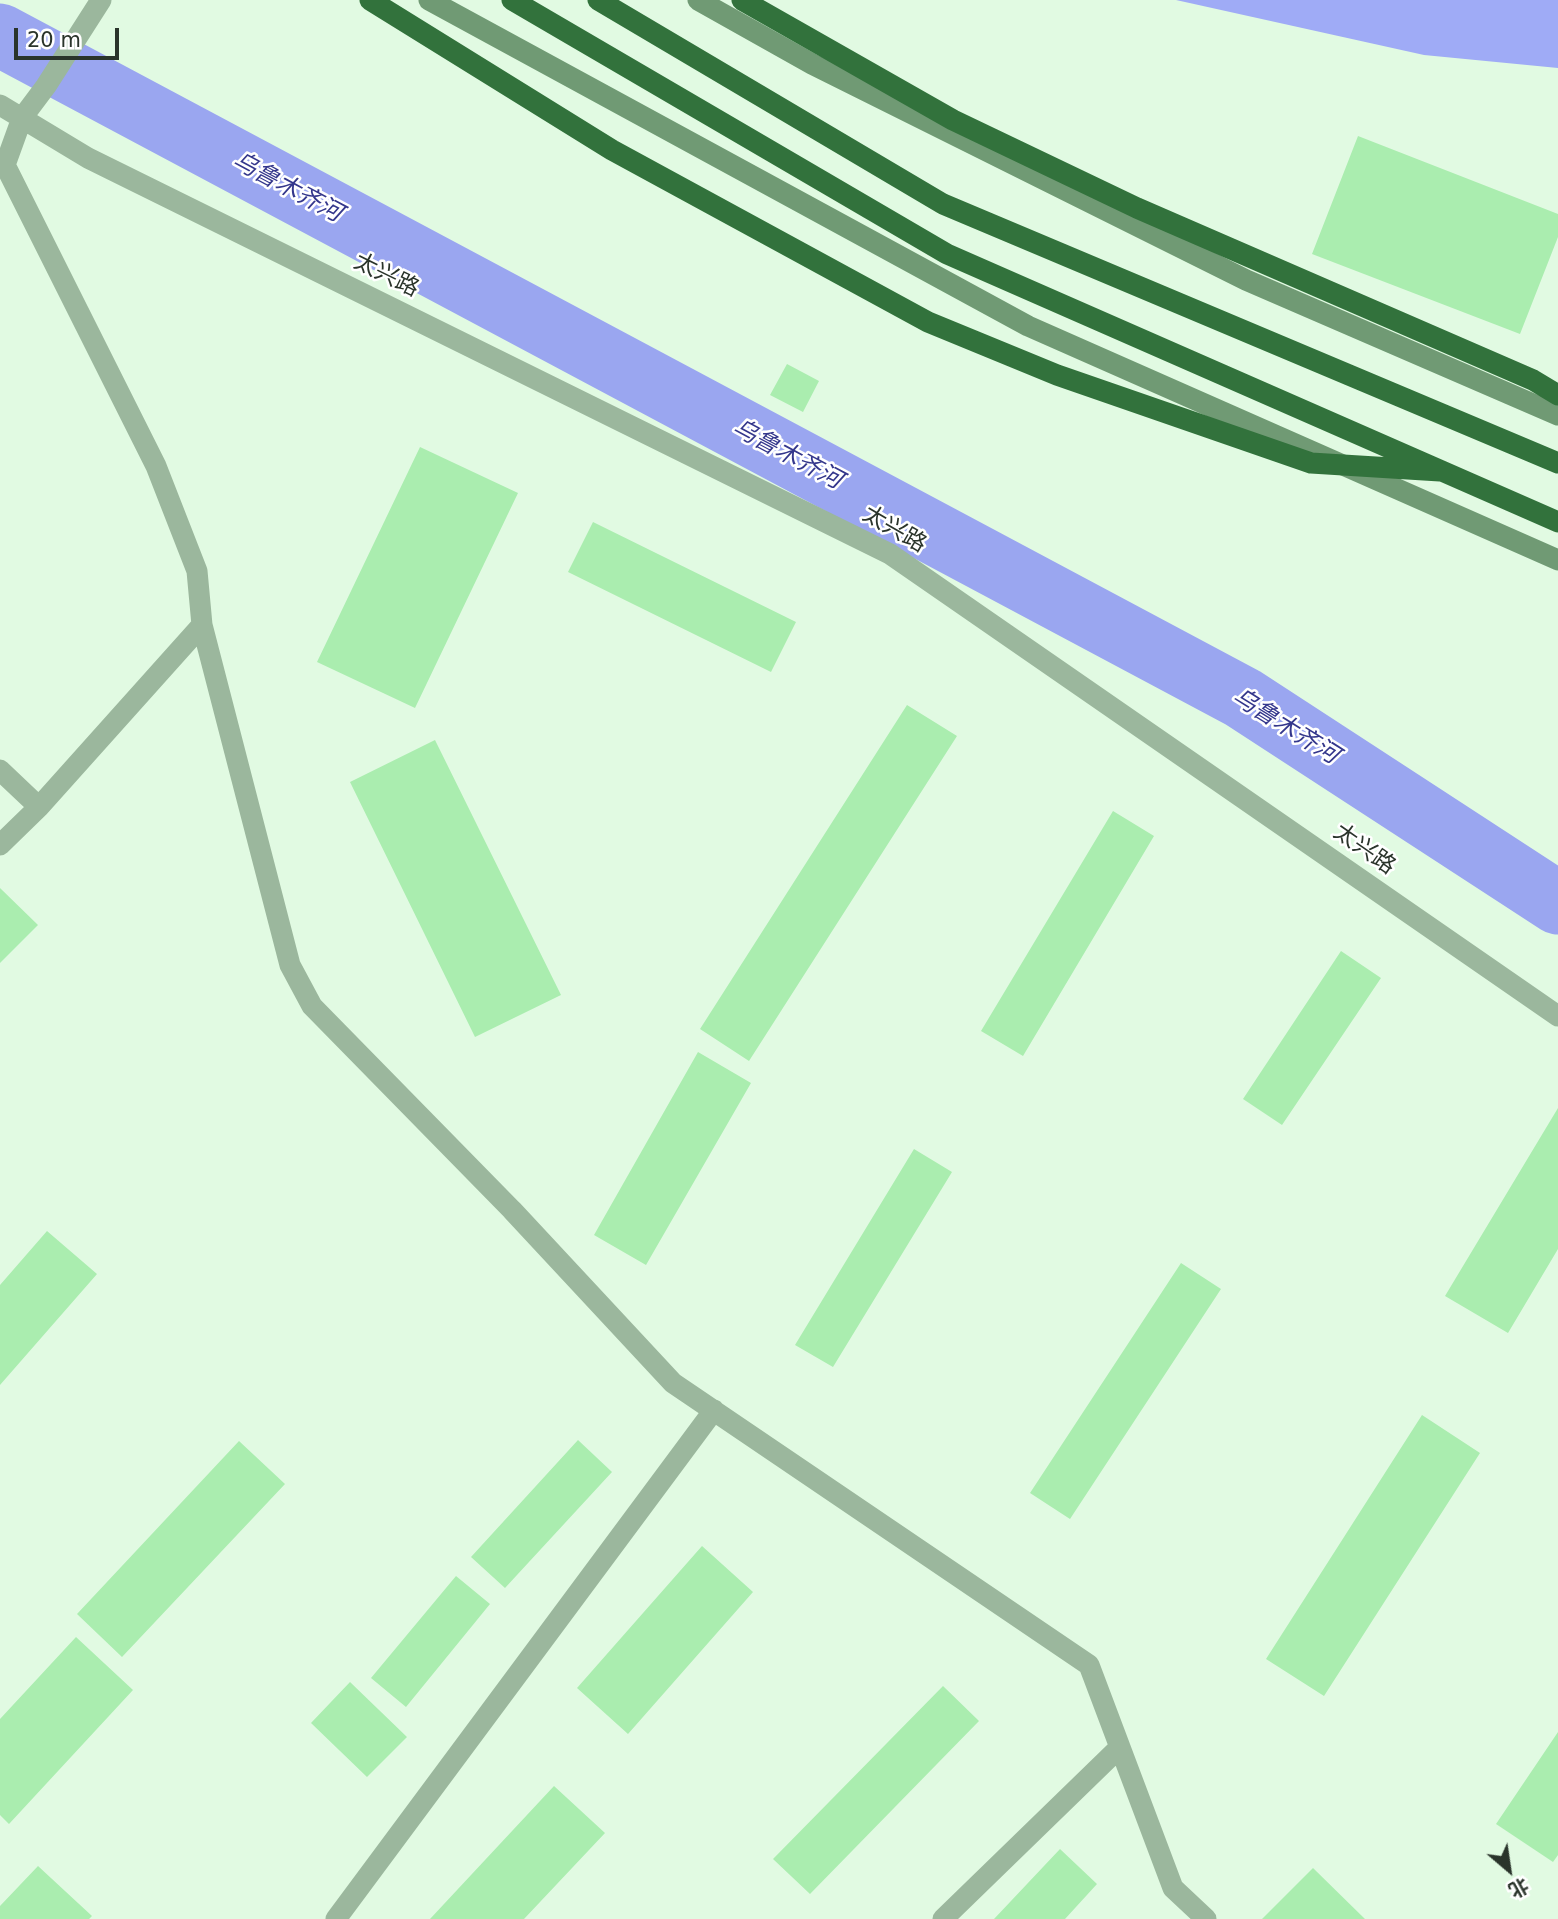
<!DOCTYPE html>
<meta charset="utf-8">
<style>
body{margin:0}
#map{position:relative;width:1558px;height:1919px;overflow:hidden;background:#e1fae2;font-family:"DejaVu Sans","Noto Sans SC",sans-serif}
canvas{display:block}
.north{position:absolute;left:1474px;top:1835px;width:70px;height:70px;-webkit-text-stroke:5px #fff;paint-order:stroke;rotate:151deg;font-size:19px;font-weight:700;line-height:28px;text-align:center;color:#2a342b}
.north::after{content:'';display:block;margin:auto;width:24px;height:32px;background:#2a342b;clip-path:polygon(50% 0,100% 100%,50% 72%,0 100%)}
.scale{position:absolute;left:14px;top:28px;width:105px;height:32px;box-sizing:border-box;border:4px solid #2a342b;border-top:0;padding-left:9px;font-size:21px;line-height:24px;white-space:nowrap;color:#2a342b;-webkit-text-stroke:5px #fff;paint-order:stroke}
</style>
<div id="map">
<canvas width="1558" height="1919"></canvas>
<div class="north">北</div>
<div class="scale">20 m</div>
</div>
<script>
const c = document.querySelector('canvas').getContext('2d');
c.lineJoin = 'round';
function paint(path, color) { c.fillStyle = color; c.fill(path, 'evenodd'); }
const shape = rows => new Path2D(rows.map(r => 'M' + r).join(''));
function stroke(path, color, width, dash) { c.strokeStyle = color; c.lineWidth = width; c.lineCap = dash ? 'butt' : 'round'; c.setLineDash(dash || []); c.stroke(path); }
function label(font, color, halo, rows, align = 'center') {
  c.font = font + ' "DejaVu Sans","Noto Sans SC",sans-serif'; c.lineWidth = 5; c.setLineDash([]); c.textBaseline = 'middle'; c.strokeStyle = halo; c.fillStyle = color; for (const [text, x, y, turn = 0] of rows) {
    c.save(); c.translate(x, y); c.rotate((+turn || 0) * Math.PI / 180); c.textAlign = isNaN(turn) ? turn : align; if (halo) c.strokeText(text, 0, 0); c.fillText(text, 0, 0); c.restore();
  }
}
const forest = shape([
 [1176,0,1558,0,1558,68,1424,55]
]);
const river = shape([
 [0,35,1243,698,1558,903]
]);
const building = shape([
 [1358,136,1558,214,1558,237,1520,334,1312,254],
 [787,364,819,381,803,412,770,395],
 [420,447,518,493,415,708,317,662],
 [593,522,796,622,771,672,568,572],
 [907,705,957,736,749,1061,700,1029],
 [435,740,561,995,475,1037,350,782],
 [1113,811,1154,836,1023,1056,981,1031],
 [0,888,38,925,0,963],
 [1341,951,1381,978,1282,1125,1243,1099],
 [698,1052,751,1083,646,1265,594,1235],
 [1558,1108,1558,1249,1508,1333,1445,1296],
 [914,1149,952,1172,833,1367,795,1345],
 [47,1231,97,1274,0,1385,0,1285],
 [1181,1263,1221,1289,1070,1519,1030,1493],
 [1422,1415,1480,1453,1324,1696,1266,1659],
 [578,1440,612,1472,505,1588,471,1557],
 [239,1441,285,1484,122,1657,77,1614],
 [702,1546,753,1592,628,1734,577,1688],
 [456,1576,490,1604,406,1707,371,1678],
 [76,1637,133,1690,9,1824,0,1815,0,1719],
 [350,1682,407,1737,367,1777,311,1723],
 [943,1686,979,1721,810,1894,773,1859],
 [1558,1732,1558,1855,1553,1862,1496,1824],
 [554,1786,605,1833,524,1919,430,1919],
 [1060,1849,1097,1884,1065,1919,994,1919],
 [38,1866,92,1916,89,1919,0,1919,0,1906],
 [1313,1868,1365,1919,1262,1919]
]);
const street = shape([
 [101,0,46,86,22,118,5,165,156,466,197,571,202,625,290,965,312,1006,512,1210,673,1383,1089,1665,1173,1888,1206,1919],
 [0,105,88,158,890,554,1558,1016],
 [0,770,39,807],
 [0,845,39,807,202,625],
 [336,1919,714,1410],
 [943,1919,1120,1747]
]);
const secondary = shape([
 [429,0,1028,326,1558,560],
 [698,0,812,64,1246,280,1558,415]
]);
const highway = shape([
 [370,0,612,150,928,322,1057,375,1311,463,1440,471],
 [512,0,947,254,1558,522],
 [598,0,943,204,1558,463],
 [742,0,953,120,1137,208,1533,380,1558,395]
]);
const streetNames = [
 ["太兴路",386,276,26],
 ["太兴路",894,530,30],
 ["太兴路",1364,850,35]
];
const waterNames = [
 ["乌鲁木齐河",287,188,28],
 ["乌鲁木齐河",787,455,28],
 ["乌鲁木齐河",1285,727,32]
];
paint(forest, '#9fabf6');
stroke(river, '#9aa6f0', 63);
paint(building, '#aaedaf');
stroke(street, '#9bb79d', 21);
stroke(secondary, '#709a74', 21);
stroke(highway, '#32723c', 21);
label('23px', '#2a342b', '#fff', streetNames);
label('italic 24px', '#34378c', '#fff', waterNames);
</script>
